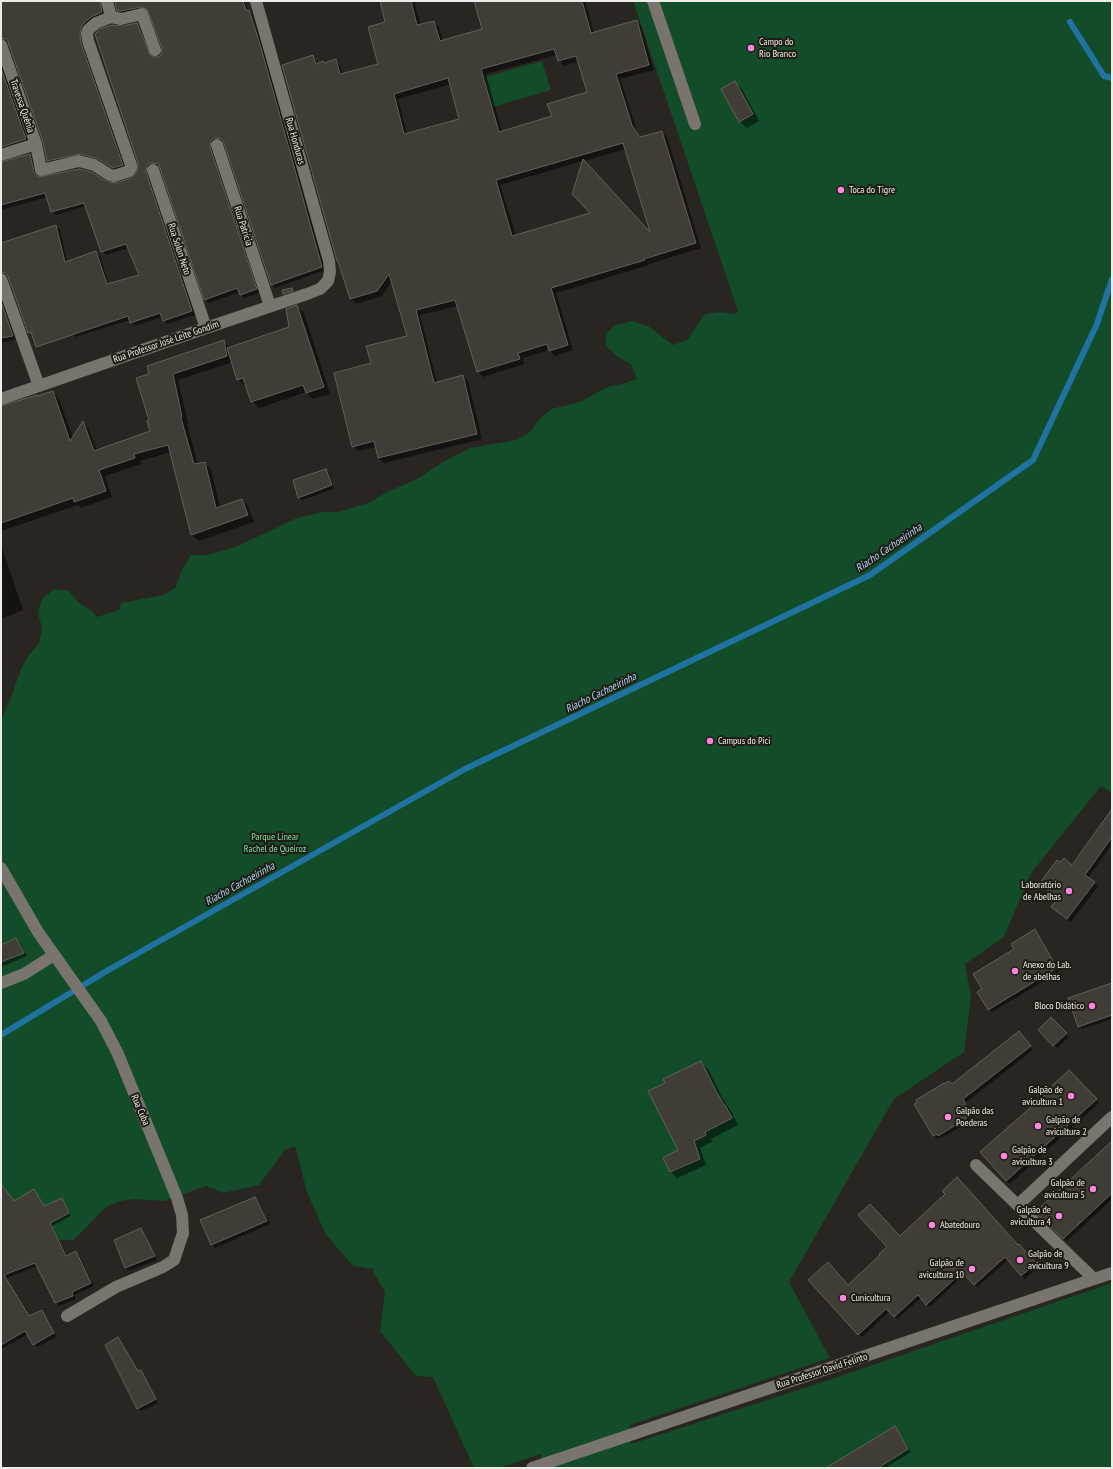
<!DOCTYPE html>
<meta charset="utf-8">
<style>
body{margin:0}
#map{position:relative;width:1113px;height:1469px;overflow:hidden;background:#292520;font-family:"PT Sans Narrow",sans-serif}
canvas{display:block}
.frame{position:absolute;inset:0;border:2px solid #eeece8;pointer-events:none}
</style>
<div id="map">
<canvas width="1113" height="1469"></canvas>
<div class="frame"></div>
</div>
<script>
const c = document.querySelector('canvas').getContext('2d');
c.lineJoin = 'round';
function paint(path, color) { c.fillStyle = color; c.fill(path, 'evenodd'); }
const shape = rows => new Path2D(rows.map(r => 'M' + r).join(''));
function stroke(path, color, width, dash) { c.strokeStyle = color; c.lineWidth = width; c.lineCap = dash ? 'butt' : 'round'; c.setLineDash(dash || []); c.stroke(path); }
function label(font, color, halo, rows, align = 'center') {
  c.font = font + ' "PT Sans Narrow",sans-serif'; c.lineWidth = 4; c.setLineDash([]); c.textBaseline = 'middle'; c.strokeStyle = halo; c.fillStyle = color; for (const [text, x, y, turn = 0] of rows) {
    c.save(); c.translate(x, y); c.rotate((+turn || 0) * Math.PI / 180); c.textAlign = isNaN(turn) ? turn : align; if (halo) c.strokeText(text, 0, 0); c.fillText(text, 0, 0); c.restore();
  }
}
const green = shape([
 [633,1,1112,1,1112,793,1101,786,1031,873,1004,937,965,964,971,997,964,1052,894,1099,789,1282,830,1358,630,1425,631,1444,826,1381,1112,1283,1112,1468,542,1468,541,1454,499,1468,474,1468,433,1377,416,1376,380,1331,385,1292,373,1272,374,1269,353,1266,326,1235,307,1192,295,1146,285,1150,259,1185,223,1193,206,1186,164,1201,134,1199,120,1201,106,1207,74,1240,59,1240,45,1233,1,1238,1,720,11,697,21,669,29,655,39,643,42,628,38,613,42,599,54,589,69,591,79,603,92,611,97,617,119,610,121,603,163,595,175,588,183,568,191,555,206,555,222,551,238,546,297,518,323,512,338,512,368,503,389,491,417,479,443,462,470,448,516,440,530,432,539,420,551,409,580,402,607,387,622,384,637,379,631,364,618,357,606,346,606,334,614,326,631,321,648,326,673,345,687,340,705,314,720,312,735,314,738,311],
 [542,61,551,90,493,107,485,77]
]);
const shadow = shape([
 [1,1,105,1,105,16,86,28,126,169,117,171,102,162,85,157,51,164,48,160,44,142,9,42,6,41,1,43],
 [115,1,245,1,248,11,252,14,264,49,325,270,275,288,272,284,224,141,218,141,260,293,244,298,240,292,209,303,205,299,159,166,154,166,195,315,167,324,162,317,135,326,130,320,75,337,72,334,32,333,28,330,9,276,3,275,1,276,1,245,56,226,60,230,67,262,96,253,100,256,109,285,140,276,129,248,106,255,102,251,86,206,56,215,52,211,47,197,1,210,1,163,30,155,34,158,38,178,116,184,136,176,140,165,122,27,137,24,141,28,151,57,158,58,162,55,163,48,149,11,145,10,122,14,118,10],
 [381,1,414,1,421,26,434,22,439,27,443,41,484,29,476,1,585,1,594,33,636,21,641,26,654,70,620,79,637,131,641,138,662,132,667,137,701,248,649,264,649,265,556,293,573,350,555,356,549,350,523,358,524,364,483,377,478,371,458,306,420,315,437,383,463,376,468,381,482,439,384,463,379,458,376,447,358,451,353,446,372,364,408,337,392,281,382,296,356,304,351,299,340,263,337,261,313,56,319,64,324,64,335,60,340,66,343,74,379,64,387,23],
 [557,55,559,60,564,66,579,61,588,93,553,117,502,132,486,74],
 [451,84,460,119,407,134,398,99],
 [626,149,652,235,584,161],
 [583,161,592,213,516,236,500,185],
 [1,63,29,143,1,153],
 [735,83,742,89,759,121,747,128,740,122,722,90],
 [1,297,16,339,1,343],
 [297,306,304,313,330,394,313,399,306,392,259,408,252,401,247,385,245,386,238,379,233,362,178,380,188,423,187,424,198,465,205,463,211,469,220,508,242,500,248,506,254,522,199,541,192,535,171,452,140,461,141,464,105,476,112,497,81,508,78,505,1,531,1,408,53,392,59,399,73,438,83,423,89,429,97,451,151,432,150,375,223,341,230,348,290,328],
 [326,470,329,473,334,489,302,500,299,497],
 [1,545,23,610,1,619],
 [1112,811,1112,844,1088,878,1098,886,1071,922,1056,910,1059,899,1043,887,1072,866],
 [1035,930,1038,933,1059,972,992,1012,989,1009,983,989,1016,949],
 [16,939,19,942,27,956,1,967,1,946],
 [1112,984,1112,1019,1082,1029,1079,1026],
 [1051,1019,1069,1037,1057,1048,1039,1030],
 [1022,1035,1033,1050,965,1103,973,1116,968,1119,970,1121,942,1138,940,1137,937,1139,934,1136,945,1085,952,1085],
 [701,1062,708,1069,723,1099,732,1113,738,1125,711,1139,712,1142,700,1148,706,1165,677,1178,670,1171,680,1151,666,1083],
 [1069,1071,1099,1103,1010,1184,981,1152,1048,1094],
 [1112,1143,1112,1199,1067,1241,1037,1212],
 [1,1190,14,1202,34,1190,45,1207,61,1200,65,1203,71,1216,52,1226,67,1256,76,1252,79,1255,94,1286,74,1295,76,1299,59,1306,56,1303,37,1266,6,1278,29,1317,41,1311,45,1314,56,1337,37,1347,28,1334,1,1349],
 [255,1198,258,1202,270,1224,215,1248,212,1245,201,1221],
 [141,1229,144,1232,157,1260,129,1271,126,1268,116,1240],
 [900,1238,1018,1246,1022,1248,1038,1267,1025,1279,1008,1260,977,1287,965,1274,930,1307,921,1298,897,1319,890,1311,862,1337,859,1334,848,1286],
 [118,1338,139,1372,141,1371,144,1374,158,1403,141,1411,138,1408],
 [895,1427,911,1452,885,1468,831,1468]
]);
const stream = shape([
 [1070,22,1104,76,1112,78],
 [1,1035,110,969,465,769,870,575,1033,460,1097,324,1112,279]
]);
const building = shape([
 [1,1,100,1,102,12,91,17,83,24,81,28,80,35,81,43,123,165,113,168,98,159,81,154,47,161,43,142,8,42,6,39,1,38,1,1],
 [115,1,243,1,246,10,249,10,260,44,322,267,271,285,224,143,222,139,215,138,211,140,210,147,257,289,240,295,237,288,204,300,160,168,158,164,151,163,147,165,146,172,192,311,163,321,160,313,130,323,128,316,36,347,31,332,28,333,8,276,6,273,1,272,1,243,56,225,65,262,96,251,107,284,139,275,126,244,101,252,84,203,51,212,45,193,1,205,1,162,30,154,34,172,36,175,39,177,79,169,91,172,108,182,116,183,131,178,137,172,138,163,95,34,100,29,112,25,122,26,137,23,150,55,154,57,158,57,161,55,162,48,147,9,141,7,121,11,117,11,115,1],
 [380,1,411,1,417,25,434,21,440,41,482,29,474,1,582,1,591,33,637,20,649,65,616,74,632,125,640,137,662,131,696,243,644,259,645,260,551,288,568,345,549,351,547,344,518,353,520,359,477,372,455,300,416,310,434,383,463,375,477,434,378,458,374,441,352,447,334,373,371,363,366,346,407,336,389,274,377,291,350,299,338,261,337,261,282,65,313,55,316,64,323,61,324,63,336,59,340,74,378,64,368,27,385,22,380,1],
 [554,49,558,61,576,56,587,92,547,104,552,116,499,132,481,69,554,49],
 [448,78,459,119,404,134,394,94,448,78],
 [623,143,650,232,583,159,572,194,590,213,512,236,496,180,623,143],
 [1,68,26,139,1,147,1,68],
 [735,81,753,114,739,122,721,89,735,81],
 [292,288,293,291,283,294,282,290,292,288],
 [1,301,13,336,1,338,1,301],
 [297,305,324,387,306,393,303,385,251,402,243,378,237,380,227,348,289,327,286,309,297,305],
 [224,340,227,356,173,374,182,417,181,418,194,464,205,462,216,508,242,499,248,515,191,535,168,445,134,454,135,458,99,470,106,491,74,502,73,498,1,523,1,406,37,395,37,396,53,391,70,441,83,421,94,451,150,431,147,421,149,420,136,378,149,374,147,366,224,340],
 [326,469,332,485,298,498,293,480,326,469],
 [1112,809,1112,837,1085,875,1095,882,1067,919,1051,907,1058,898,1039,884,1057,860,1060,862,1064,858,1072,865,1112,809],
 [1035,929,1057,968,988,1010,977,992,982,989,973,974,1014,949,1011,944,1035,929],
 [16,938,24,953,1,962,1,945,16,938],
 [1112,983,1112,1015,1078,1027,1068,998,1112,983],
 [1051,1017,1067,1033,1053,1046,1038,1030,1051,1017],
 [1019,1031,1031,1046,963,1099,970,1113,966,1115,967,1118,938,1136,937,1134,933,1136,914,1104,917,1102,916,1100,944,1083,944,1084,949,1081,952,1084,1019,1031],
 [701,1061,716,1091,724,1105,725,1105,732,1118,705,1132,706,1135,694,1141,700,1159,670,1172,663,1158,678,1150,648,1091,665,1083,663,1079,701,1061],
 [1069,1070,1097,1099,1006,1181,980,1152,1046,1094,1045,1092,1069,1070],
 [1112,1141,1112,1193,1063,1239,1035,1212,1112,1141],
 [957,1177,1018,1245,1019,1244,1036,1263,1021,1276,1005,1257,974,1285,962,1272,926,1305,918,1295,894,1317,886,1309,858,1335,808,1280,828,1262,848,1285,880,1255,879,1254,887,1247,858,1215,870,1204,900,1236,945,1194,942,1191,957,1177],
 [1,1184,14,1201,34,1189,44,1206,62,1198,69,1213,50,1223,66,1256,76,1251,91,1283,72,1292,73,1296,55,1303,35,1263,4,1275,29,1316,42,1310,54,1333,33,1345,25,1331,1,1345,1,1184],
 [255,1197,267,1221,211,1245,200,1220,255,1197],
 [141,1228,155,1256,125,1268,114,1240,141,1228],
 [118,1337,138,1371,141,1370,156,1399,137,1409,105,1345,118,1337],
 [895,1426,908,1449,878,1468,826,1468,895,1426]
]);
const minor = shape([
 [653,1,695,124],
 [111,17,121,19,142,14,155,50],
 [1,45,36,144,41,170,79,161,94,165,110,175,114,176,129,171,131,168,131,165,88,41,87,34,88,30,96,23,111,17,107,1],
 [217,145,270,306],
 [1,155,36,144],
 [153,170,206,328],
 [1,279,39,386],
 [1,399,206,328,307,294,320,289,328,281,330,272,329,261,256,1],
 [1,868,38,932,101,1021,118,1054,177,1198,182,1215,183,1233,174,1260,163,1267,116,1287,67,1316],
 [1,983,24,974,54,955],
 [976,1165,1094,1279],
 [1018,1205,1112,1117],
 [532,1468,1112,1273]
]);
const markers = [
 [751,48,4,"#fe85e0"],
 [841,190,4,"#fe85e0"],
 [710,741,4,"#fe85e0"],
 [1069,891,4,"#fe85e0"],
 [1015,971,4,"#fe85e0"],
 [1092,1006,4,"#fe85e0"],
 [1071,1096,4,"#fe85e0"],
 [948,1117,4,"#fe85e0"],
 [1038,1126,4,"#fe85e0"],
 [1004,1156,4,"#fe85e0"],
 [1093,1189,4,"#fe85e0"],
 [1059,1216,4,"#fe85e0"],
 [932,1225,4,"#fe85e0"],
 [1020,1260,4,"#fe85e0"],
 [972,1269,4,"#fe85e0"],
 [843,1298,4,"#fe85e0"]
];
const poiNames = [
 ["Campo do",759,42],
 ["Rio Branco",759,54],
 ["Toca do Tigre",849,190],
 ["Campus do Pici",718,741],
 ["Laboratório",1061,885,"right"],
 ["de Abelhas",1061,897,"right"],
 ["Anexo do Lab.",1023,965],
 ["de abelhas",1023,977],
 ["Bloco Didático",1084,1006,"right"],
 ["Galpão de",1063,1090,"right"],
 ["avicultura 1",1063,1102,"right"],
 ["Galpão das",956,1111],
 ["Poederas",956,1123],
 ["Galpão de",1046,1120],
 ["avicultura 2",1046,1132],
 ["Galpão de",1012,1150],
 ["avicultura 3",1012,1162],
 ["Galpão de",1085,1183,"right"],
 ["avicultura 5",1085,1195,"right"],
 ["Galpão de",1051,1210,"right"],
 ["avicultura 4",1051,1222,"right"],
 ["Abatedouro",940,1225],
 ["Galpão de",1028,1254],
 ["avicultura 9",1028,1266],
 ["Galpão de",964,1263,"right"],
 ["avicultura 10",964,1275,"right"],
 ["Cunicultura",851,1298]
];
const streetNames = [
 ["Travessa Quênia",22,106,71],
 ["Rua Honduras",295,141,74],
 ["Rua Patrícia",243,226,72],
 ["Rua Solon Neto",179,249,72],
 ["Rua Professor José Leite Gondim",166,342,-19],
 ["Rua Cuba",140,1110,67],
 ["Rua Professor David Felinto",822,1371,-18]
];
const parkNames = [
 ["Parque Linear",275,837],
 ["Rachel de Queiroz",275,849]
];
const waterNames = [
 ["Riacho Cachoeirinha",889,548,-34],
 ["Riacho Cachoeirinha",601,693,-26],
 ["Riacho Cachoeirinha",240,884,-29]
];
paint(green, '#124c29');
paint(shadow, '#0007');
stroke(stream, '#2073a1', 6);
paint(building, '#403c36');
stroke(building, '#645f59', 1);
stroke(minor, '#79746e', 12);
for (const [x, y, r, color] of markers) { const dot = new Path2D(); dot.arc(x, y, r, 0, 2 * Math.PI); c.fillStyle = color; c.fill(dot); stroke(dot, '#1f1c16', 1.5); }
label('10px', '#eeece8', '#1f1c16', poiNames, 'left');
label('10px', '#eeece8', '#1f1c16', streetNames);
label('10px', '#7ee19d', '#1f1c16', parkNames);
label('italic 11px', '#b1d7f1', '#1f1c16', waterNames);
</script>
